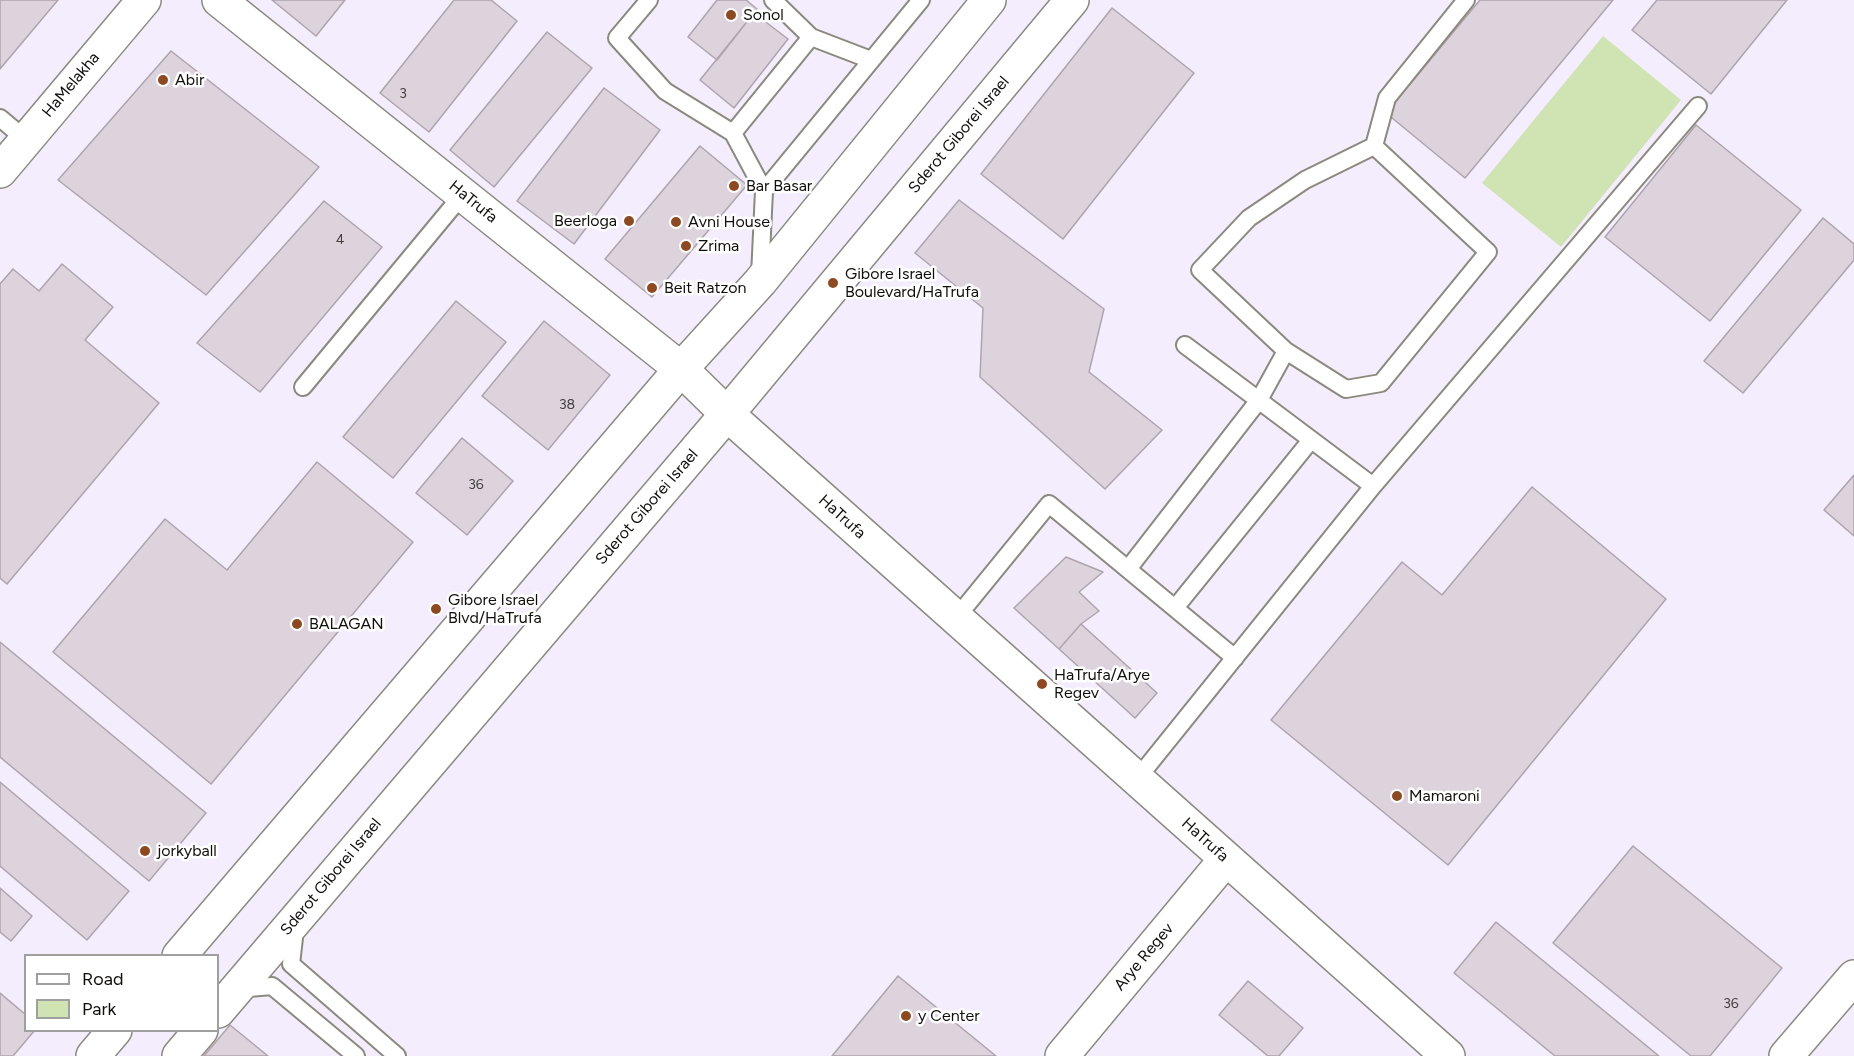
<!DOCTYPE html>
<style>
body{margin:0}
#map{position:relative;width:1854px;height:1056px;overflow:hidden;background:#fefbee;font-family:Figtree,sans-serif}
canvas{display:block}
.legend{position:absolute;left:24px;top:954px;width:195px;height:78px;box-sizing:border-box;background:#fff;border:2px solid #9f9f9d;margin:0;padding:8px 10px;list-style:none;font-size:18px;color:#100f0a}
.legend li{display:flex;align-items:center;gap:12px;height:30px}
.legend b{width:30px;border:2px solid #9f9f9d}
</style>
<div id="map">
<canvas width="1854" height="1056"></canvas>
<ul class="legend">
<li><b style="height:8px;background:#fff"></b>Road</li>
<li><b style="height:16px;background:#d0e4b3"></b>Park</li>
</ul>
</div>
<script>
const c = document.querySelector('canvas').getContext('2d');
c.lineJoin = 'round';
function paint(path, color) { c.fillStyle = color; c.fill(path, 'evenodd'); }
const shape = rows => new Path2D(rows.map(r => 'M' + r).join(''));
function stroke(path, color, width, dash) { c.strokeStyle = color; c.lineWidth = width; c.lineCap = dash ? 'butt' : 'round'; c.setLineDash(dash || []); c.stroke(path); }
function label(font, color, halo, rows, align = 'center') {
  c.font = font + ' Figtree,sans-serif'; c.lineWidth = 5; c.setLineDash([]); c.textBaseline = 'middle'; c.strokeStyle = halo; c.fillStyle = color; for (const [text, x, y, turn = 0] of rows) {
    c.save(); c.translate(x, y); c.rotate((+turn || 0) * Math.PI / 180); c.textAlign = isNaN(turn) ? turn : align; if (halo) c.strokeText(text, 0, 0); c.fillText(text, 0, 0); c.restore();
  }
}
const industrial = shape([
 [0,0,1854,0,1854,1056,0,1056],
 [26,956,218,956,218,1030,26,1030]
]);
const green = shape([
 [1603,36,1681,100,1561,247,1482,183]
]);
const building = shape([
 [0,0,58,0,0,69,0,0],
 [272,0,345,0,316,36,272,0],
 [454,0,491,0,517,21,429,132,380,93,454,0],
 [717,0,746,0,757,9,717,60,688,37,717,0],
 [1480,0,1613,0,1465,178,1386,113,1480,0],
 [1657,0,1787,0,1711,94,1632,30,1657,0],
 [1112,8,1194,73,1063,239,981,174,1112,8],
 [754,13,788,39,734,108,700,80,754,13],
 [547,32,592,68,494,187,450,150,547,32],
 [171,51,319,167,206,295,58,180,171,51],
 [604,88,660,130,574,244,517,201,604,88],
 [1696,125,1801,210,1710,321,1605,237,1696,125],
 [700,146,747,185,652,297,605,259,700,146],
 [959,200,1104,309,1089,372,1162,430,1105,489,980,377,983,308,915,253,959,200],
 [324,201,382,247,260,392,197,343,324,201],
 [1823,218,1854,244,1854,260,1743,393,1704,361,1823,218],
 [62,264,113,307,85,340,159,403,7,584,0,578,0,284,13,269,39,291,62,264],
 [456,301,506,342,393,478,343,437,456,301],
 [544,321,610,375,548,450,482,396,544,321],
 [462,438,513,481,467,535,416,493,462,438],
 [317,462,413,542,211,784,53,652,165,519,227,570,317,462],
 [1854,475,1854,536,1824,510,1854,475],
 [1532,487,1666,599,1448,865,1271,720,1402,562,1442,595,1532,487],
 [1066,557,1103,572,1079,592,1099,611,1081,624,1059,649,1014,608,1066,557],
 [1081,624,1157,693,1135,718,1059,649,1081,624],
 [0,642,206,813,149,881,0,757,0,642],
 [0,782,129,891,87,940,0,866,0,782],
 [1633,846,1782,968,1710,1056,1691,1056,1553,943,1633,846],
 [0,888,32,916,11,941,0,932,0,888],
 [1496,922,1659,1056,1555,1056,1454,973,1496,922],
 [898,976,996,1056,832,1056,898,976],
 [1248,981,1303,1028,1279,1056,1268,1056,1219,1015,1248,981],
 [0,993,26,1015,26,1030,35,1030,13,1056,0,1056,0,993],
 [230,1025,268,1056,204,1056,230,1025]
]);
const service = shape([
 [649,0,617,38,665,91,733,133],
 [773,0,811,37],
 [0,118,25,139],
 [1374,146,1488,252,1381,383,1346,389,1286,351,1200,270,1249,218,1305,180,1374,146],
 [1374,146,1387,98,1466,0],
 [764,191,733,133,811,37,871,60],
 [760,276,764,191,921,0],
 [1185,345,1373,486],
 [303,387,463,194],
 [1128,569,1259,400,1286,351],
 [1175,608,1311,440],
 [956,618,1049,504,1235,658],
 [1137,779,1373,486,1698,106],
 [295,929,291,964,397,1056],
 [237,989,272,986,356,1056]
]);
const minor = shape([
 [219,0,681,369,727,414,1448,1056],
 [0,171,144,0],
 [1062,1056,1226,859],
 [1786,1056,1854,977]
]);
const tertiary = shape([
 [179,956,681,369,760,282,989,0],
 [218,1011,727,414,1072,0],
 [93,1056,115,1030],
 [179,1056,201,1030]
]);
const markers = [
 [731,15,6,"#8e4920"],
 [163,80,6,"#8e4920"],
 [734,186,6,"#8e4920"],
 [629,221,6,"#8e4920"],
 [676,222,6,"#8e4920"],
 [686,246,6,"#8e4920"],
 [833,283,6,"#8e4920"],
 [652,288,6,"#8e4920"],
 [436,609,6,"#8e4920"],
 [297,624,6,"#8e4920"],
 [1042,684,6,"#8e4920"],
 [1397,796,6,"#8e4920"],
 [145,851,6,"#8e4920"],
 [906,1016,6,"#8e4920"]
];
const numberNames = [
 ["3",403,94],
 ["4",340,240],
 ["38",567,405],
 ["36",476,485],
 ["36",1731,1004]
];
const poiNames = [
 ["Sonol",743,15],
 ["Abir",175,80],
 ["Bar Basar",746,186],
 ["Beerloga",617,221,"right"],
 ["Avni House",688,222],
 ["Zrima",698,246],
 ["Gibore Israel",845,274],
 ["Boulevard/HaTrufa",845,292],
 ["Beit Ratzon",664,288],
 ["Gibore Israel",448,600],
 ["Blvd/HaTrufa",448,618],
 ["BALAGAN",309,624],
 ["HaTrufa/Arye",1054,675],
 ["Regev",1054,693],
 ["Mamaroni",1409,796],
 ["jorkyball",157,851],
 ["y Center",918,1016]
];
const streetNames = [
 ["HaMelakha",71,85,-50],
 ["Sderot Giborei Israel",959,135,-50],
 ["HaTrufa",473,202,39],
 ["Sderot Giborei Israel",647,507,-49],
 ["HaTrufa",842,517,42],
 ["HaTrufa",1205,840,42],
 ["Sderot Giborei Israel",331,877,-50],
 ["Arye Regev",1144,957,-50]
];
paint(industrial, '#f4edfe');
paint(green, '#d0e4b3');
paint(building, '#ddd3dd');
stroke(building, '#aea4ad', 1.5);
stroke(service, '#8c897d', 20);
stroke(minor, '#8c897d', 36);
stroke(tertiary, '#8c897d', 36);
stroke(service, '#fff', 16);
stroke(minor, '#fff', 33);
stroke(tertiary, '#fff', 33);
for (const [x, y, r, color] of markers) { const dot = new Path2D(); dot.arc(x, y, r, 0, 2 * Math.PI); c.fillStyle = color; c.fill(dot); stroke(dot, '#fff', 2); }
label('14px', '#43403f', null, numberNames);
label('16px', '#100f0a', '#fff', poiNames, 'left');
label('16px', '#100f0a', '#fff', streetNames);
</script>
